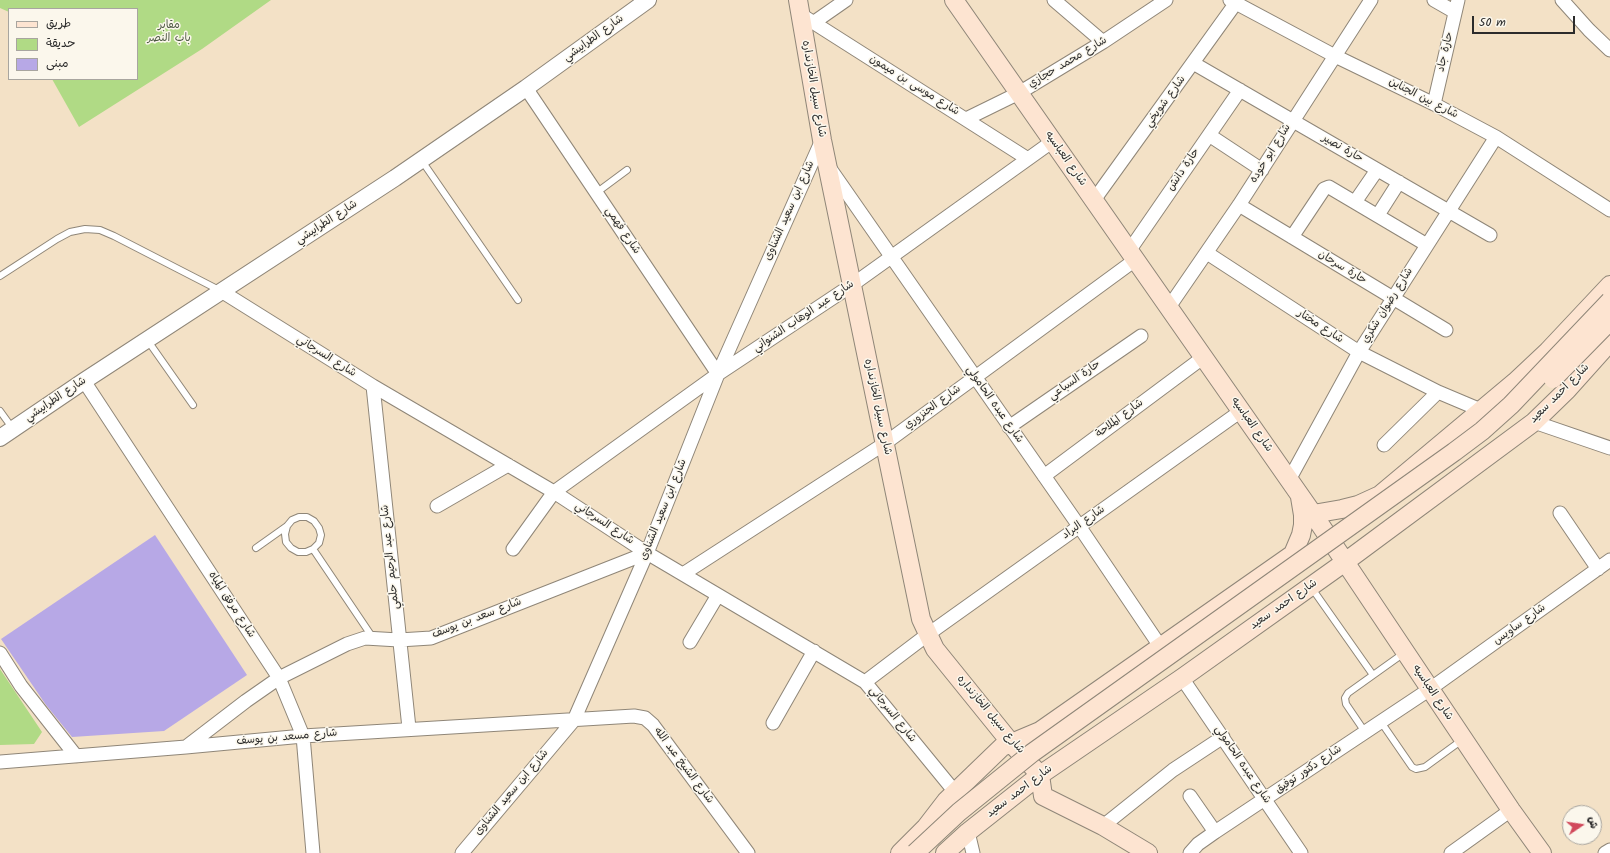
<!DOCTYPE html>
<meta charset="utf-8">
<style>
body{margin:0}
#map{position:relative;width:1610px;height:853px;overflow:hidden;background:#f3e1c6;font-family:Kalam,"Playpen Sans Arabic",sans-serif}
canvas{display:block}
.legend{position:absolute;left:8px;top:8px;width:130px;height:72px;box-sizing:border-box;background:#fbf7ec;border:1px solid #a8a59f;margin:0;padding:5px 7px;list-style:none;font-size:12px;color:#2b2b2b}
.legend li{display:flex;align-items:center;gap:8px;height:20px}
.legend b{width:20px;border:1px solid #a8a59f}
.north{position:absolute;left:1562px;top:805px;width:40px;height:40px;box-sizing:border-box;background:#fbf7ec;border:1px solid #a8a59f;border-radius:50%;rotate:77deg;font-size:11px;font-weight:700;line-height:16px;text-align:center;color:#2b2b2b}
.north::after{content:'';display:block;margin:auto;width:14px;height:18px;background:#d1495b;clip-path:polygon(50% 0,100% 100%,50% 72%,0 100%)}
.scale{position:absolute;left:1472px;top:16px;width:103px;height:18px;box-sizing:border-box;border:2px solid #2b2b2b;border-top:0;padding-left:5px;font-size:12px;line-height:14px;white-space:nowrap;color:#2b2b2b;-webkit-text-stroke:3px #fbf7ec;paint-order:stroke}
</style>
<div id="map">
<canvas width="1610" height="853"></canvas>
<ul class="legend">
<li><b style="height:5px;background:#fde4d1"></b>طريق</li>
<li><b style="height:11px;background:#b0da85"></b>حديقة</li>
<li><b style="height:11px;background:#b7a8e6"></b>مبنى</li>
</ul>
<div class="north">ش</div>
<div class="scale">50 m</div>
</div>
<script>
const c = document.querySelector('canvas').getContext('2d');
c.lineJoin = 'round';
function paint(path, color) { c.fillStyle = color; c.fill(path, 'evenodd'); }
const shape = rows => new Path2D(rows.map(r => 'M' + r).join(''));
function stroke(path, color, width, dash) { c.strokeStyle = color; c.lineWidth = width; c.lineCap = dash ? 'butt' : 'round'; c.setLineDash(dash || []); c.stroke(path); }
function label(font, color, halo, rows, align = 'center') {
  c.font = font + ' Kalam,"Playpen Sans Arabic",sans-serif'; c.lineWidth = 3; c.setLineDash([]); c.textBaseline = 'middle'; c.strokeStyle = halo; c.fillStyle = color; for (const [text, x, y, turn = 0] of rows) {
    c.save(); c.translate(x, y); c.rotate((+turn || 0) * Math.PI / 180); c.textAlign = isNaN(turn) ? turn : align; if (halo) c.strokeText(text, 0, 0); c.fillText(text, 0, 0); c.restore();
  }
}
const green = shape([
 [0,0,271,0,202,49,79,127,52,79,137,79,137,9,9,9,9,12,0,8],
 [0,669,42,732,34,744,0,745]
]);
const building = shape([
 [155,535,247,675,164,731,72,737,46,705,1,639]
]);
const service = shape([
 [422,161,518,300],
 [596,193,627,170],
 [0,276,57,239,70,232,85,229,100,230,114,236,219,290],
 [148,341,193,405],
 [0,411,13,429],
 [256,548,287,526,292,520,299,517,307,517,314,521,319,528,321,535,319,543,313,549,306,552,298,552,291,548,286,542,285,534,287,526],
 [313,549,373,638],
 [1311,587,1373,675],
 [1381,722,1412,767,1416,769,1425,767,1462,740],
 [1365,732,1346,704,1345,698,1348,693,1404,653]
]);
const minor = shape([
 [1054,0,1103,42],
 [1230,0,1335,56,1434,104,1496,137,1610,210],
 [1434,0,1455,12],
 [1562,0,1589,30,1610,50],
 [800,14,1028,159],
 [813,23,846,0],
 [1193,63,1490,235],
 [526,88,718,374],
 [1434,104,1458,0],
 [966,119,1019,93,1103,42,1166,0],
 [1209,135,1262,170],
 [831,170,1079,526,1160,646],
 [1094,200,1238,0],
 [1355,202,1377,170],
 [1239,205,1446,330],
 [1378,215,1399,182],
 [1292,237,1324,189,1329,187,1427,245],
 [1129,251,1240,90],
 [1207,253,1359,352,1438,392,1483,411],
 [221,291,373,386,554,492,647,553,865,682,955,792],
 [1169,307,1239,205,1371,0],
 [84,381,279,678,303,736,313,853],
 [373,386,409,728],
 [1534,422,1610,448],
 [1009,427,1141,336],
 [1384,445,1438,392],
 [1044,476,1197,362],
 [1289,480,1359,352,1496,137],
 [437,506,508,465],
 [1560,513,1598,569],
 [513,549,554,492,718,374,852,285,1053,141],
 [683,574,884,444,1135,260],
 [690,642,718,595],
 [0,653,21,686,76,756],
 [1182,678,1301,853],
 [865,682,927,635,1241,411],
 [773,723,814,651],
 [186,747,246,701,279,678,347,644,365,638,399,640,431,638,647,553],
 [0,762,186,747,303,736,634,716,645,718,653,725,748,853],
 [1190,796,1215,832],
 [1103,826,1173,770,1223,737],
 [968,832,973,853],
 [462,853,574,720,647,553,718,374,822,140],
 [1190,853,1198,844,1215,832,1430,689,1610,560],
 [1451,853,1511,810],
 [1605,853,1610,850]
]);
const tertiary = shape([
 [0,438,84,381,395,178,526,88,648,0]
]);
const secondary = shape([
 [798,0,822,140,921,619,935,649,1011,743,1040,775,1043,796,1103,826,1148,853],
 [954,0,1313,514,1511,810,1542,853],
 [1313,514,1342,509,1358,505,1380,495,1515,382,1548,351,1610,285],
 [900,853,926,827,946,801,1002,747,1040,731,1293,554,1301,535,1303,525,1303,515,1300,497],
 [945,853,968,832,1040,775,1182,678,1345,562,1534,422,1567,390,1610,342]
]);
const secondaryBridge = shape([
 [1553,379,1610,321],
 [915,853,959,812,1032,753,1454,452,1482,431,1511,405,1610,301]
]);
const parkNames = [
 ["مقابر",169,26],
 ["باب النصر",169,39]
];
const streetNames = [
 ["شارع الطرابيشي",594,39,-36],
 ["حارة جاد",1446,52,-77],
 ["شارع محمد حجازي",1068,63,-31],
 ["شارع موسى بن ميمون",914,86,32],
 ["شارع سبيل الخازنداره",813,89,80],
 ["شارع بين الجناين",1423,99,27],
 ["شارع شويخي",1166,102,-54],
 ["حارة نصير",1342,149,30],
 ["شارع ابو خوده",1271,154,-58],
 ["شارع العباسيه",1065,159,55],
 ["حارة دانش",1184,170,-56],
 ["شارع ابن سعيد الشناوى",790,211,-66],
 ["شارع الطرابيشي",327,223,-33],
 ["شارع فهمي",622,231,56],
 ["حارة سرحان",1342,268,31],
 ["شارع رضوان شكري",1388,306,-58],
 ["شارع عبد الوهاب الشنواني",804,317,-34],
 ["شارع مختار",1320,327,33],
 ["شارع السرجاني",326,357,32],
 ["حارة السباعي",1075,381,-35],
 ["شارع احمد سعيد",1560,394,-45],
 ["شارع الطرابيشي",56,400,-34],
 ["شارع عبده الحامولي",994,405,55],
 ["شارع سبيل الخازنداره",877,407,78],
 ["شارع الجنزوري",933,408,-36],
 ["شارع الملاحة",1120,419,-37],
 ["شارع العباسيه",1251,425,55],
 ["شارع ابن سعيد الشناوى",664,510,-68],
 ["شارع البراد",1084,523,-35],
 ["شارع السرجاني",604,524,33],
 ["شارع عبد الرحيم حلمي",391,557,-96],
 ["شارع مرفق المياه",231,605,57],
 ["شارع احمد سعيد",1284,605,-35],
 ["شارع سعد بن يوسف",477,619,-21],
 ["شارع ساويس",1520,625,-36],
 ["شارع العباسيه",1432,693,56],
 ["شارع السرجاني",892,715,51],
 ["شارع سبيل الخازنداره",990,715,50],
 ["شارع مسعد بن يوسف",287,738,-5],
 ["شارع عبده الحامولي",1242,765,56],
 ["شارع الشيخ عبد الله",683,766,53],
 ["شارع دكتور توفيق",1309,770,-34],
 ["شارع احمد سعيد",1020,792,-37],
 ["شارع ابن سعيد الشناوى",512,793,-50]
];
paint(green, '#b0da85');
paint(building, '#b7a8e6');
stroke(service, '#8f8678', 8);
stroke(minor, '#8f8678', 15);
stroke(tertiary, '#8f8678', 18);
stroke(secondary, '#8f8678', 20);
stroke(service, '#fff', 6);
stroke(minor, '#fff', 13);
stroke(tertiary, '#fff', 16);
stroke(secondary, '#fde4d1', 18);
stroke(secondaryBridge, '#8f8678', 20, []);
stroke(secondaryBridge, '#fde4d1', 18);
label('11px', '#4c5742', '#fbf7ec', parkNames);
label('11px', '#2b2b2b', '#fbf7ec', streetNames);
</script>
